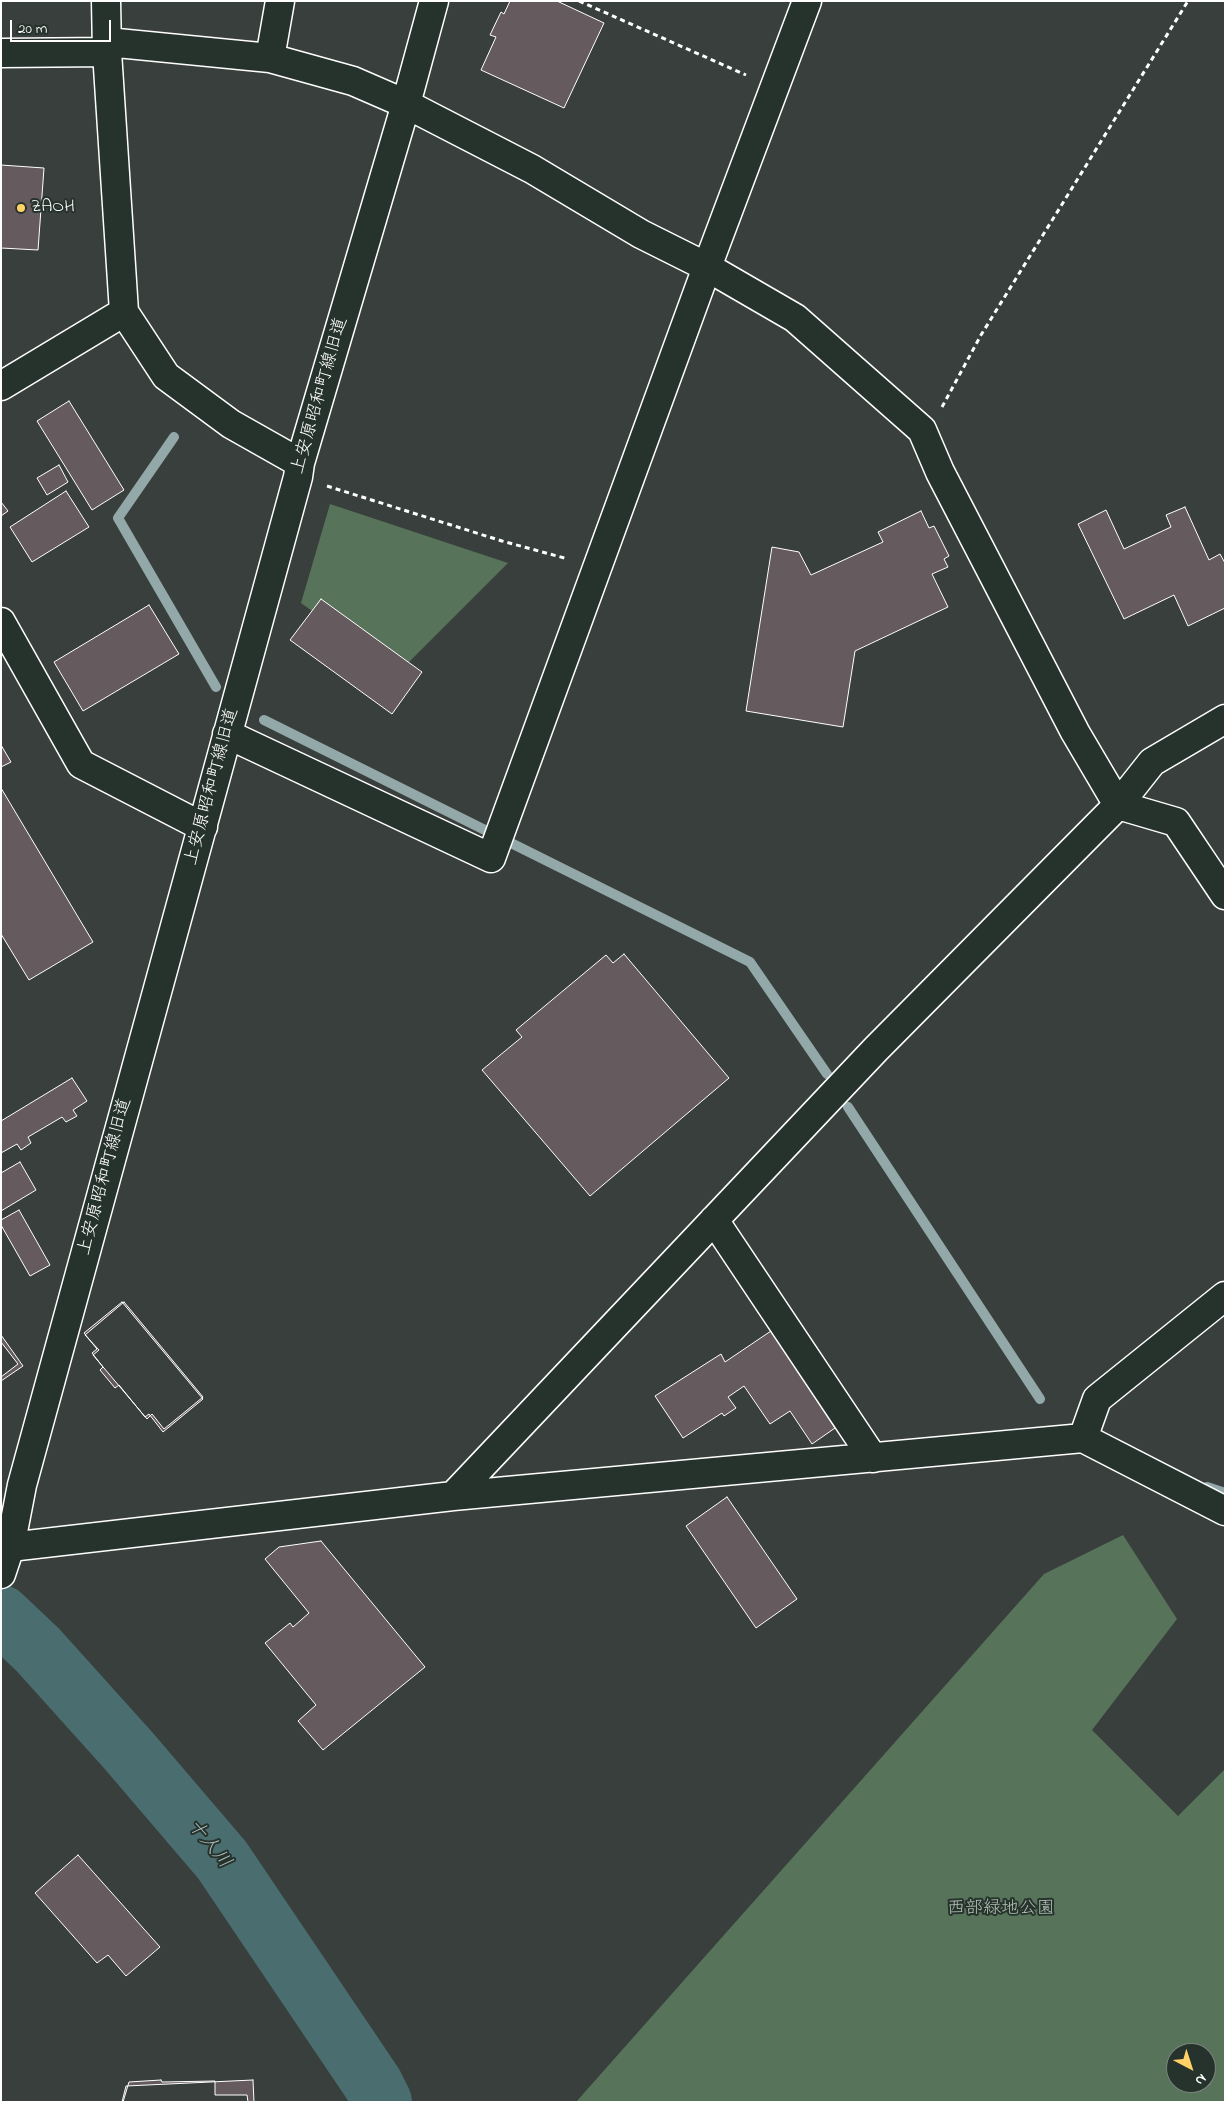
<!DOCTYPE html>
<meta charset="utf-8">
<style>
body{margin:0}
#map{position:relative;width:1226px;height:2103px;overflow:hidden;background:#393f3c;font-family:"Indie Flower",sans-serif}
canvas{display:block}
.frame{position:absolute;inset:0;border:2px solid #fff;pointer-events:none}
.north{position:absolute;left:1166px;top:2043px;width:50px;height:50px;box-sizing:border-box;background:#26332d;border:1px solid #7d8581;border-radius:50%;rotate:140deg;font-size:14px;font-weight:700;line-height:20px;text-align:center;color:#fff}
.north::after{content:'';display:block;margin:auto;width:18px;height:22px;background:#ffd166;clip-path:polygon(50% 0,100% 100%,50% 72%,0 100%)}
.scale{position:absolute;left:10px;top:20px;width:101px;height:22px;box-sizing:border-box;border:2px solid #fff;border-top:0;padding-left:6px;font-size:15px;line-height:18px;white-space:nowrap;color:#fff;-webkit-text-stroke:4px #26332d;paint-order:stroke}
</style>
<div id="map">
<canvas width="1226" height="2103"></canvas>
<div class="frame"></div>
<div class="north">N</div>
<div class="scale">20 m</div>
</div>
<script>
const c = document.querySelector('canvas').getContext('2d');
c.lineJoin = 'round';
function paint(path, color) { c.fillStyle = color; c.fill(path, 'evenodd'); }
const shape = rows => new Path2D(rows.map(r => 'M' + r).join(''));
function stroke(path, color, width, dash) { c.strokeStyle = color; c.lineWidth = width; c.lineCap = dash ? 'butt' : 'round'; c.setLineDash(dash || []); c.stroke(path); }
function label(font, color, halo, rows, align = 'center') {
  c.font = font + ' "Indie Flower","Klee One",sans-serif'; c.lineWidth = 4; c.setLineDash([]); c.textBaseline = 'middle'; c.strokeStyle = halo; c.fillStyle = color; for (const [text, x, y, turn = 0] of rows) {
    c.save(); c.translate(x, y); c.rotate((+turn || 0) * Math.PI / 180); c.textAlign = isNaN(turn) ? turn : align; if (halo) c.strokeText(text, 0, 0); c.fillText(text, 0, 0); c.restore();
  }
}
const green = shape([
 [330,504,508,563,398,673,301,603],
 [1123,1535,1177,1619,1092,1730,1178,1816,1225,1769,1225,2102,576,2102,1044,1574],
 [1176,2053,1206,2053,1206,2083,1176,2083]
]);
const stream = shape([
 [174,437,118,518,216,687],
 [264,720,750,962,827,1074],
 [848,1107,1040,1399],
 [1207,1487,1225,1493]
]);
const river = shape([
 [1,1615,38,1650,128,1750,222,1860,373,2084,382,2102]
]);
const building = shape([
 [510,1,557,1,604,23,564,108,481,70,496,37,490,35,501,12,504,14,510,1],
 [1,165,44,168,38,250,1,248,1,165],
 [69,401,124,490,92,510,37,421,69,401],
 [59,465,68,482,47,495,37,478,59,465],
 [66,491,89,527,32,562,10,527,66,491],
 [1,502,8,511,1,516,1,502],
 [1185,507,1209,560,1220,554,1225,563,1225,608,1188,626,1174,595,1124,619,1078,524,1106,510,1124,549,1171,527,1166,515,1185,507],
 [921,511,929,528,934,526,949,556,944,559,948,567,932,574,948,607,855,651,843,727,746,711,772,547,799,552,811,575,883,542,878,532,921,511],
 [321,599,422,672,392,714,290,640,321,599],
 [149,605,179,654,83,711,54,662,149,605],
 [1,745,11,762,1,767,1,745],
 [1,788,93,942,29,980,1,934,1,788],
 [624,954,729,1078,590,1196,482,1070,522,1037,516,1030,606,955,613,963,624,954],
 [72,1078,87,1101,73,1110,77,1116,66,1122,62,1117,28,1137,31,1143,21,1150,17,1144,1,1153,1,1121,72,1078],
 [20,1162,36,1190,1,1211,1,1173,20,1162],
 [19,1210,50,1265,30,1276,1,1225,1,1220,19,1210],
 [122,1302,203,1399,163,1432,149,1414,145,1417,119,1385,115,1388,100,1370,103,1367,92,1353,97,1349,84,1333,122,1302],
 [124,1302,203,1397,164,1429,152,1414,147,1419,93,1355,99,1350,85,1335,124,1302],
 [771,1331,835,1428,812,1444,790,1411,770,1424,744,1386,728,1397,736,1408,724,1416,722,1413,683,1438,655,1396,721,1354,725,1362,771,1331],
 [1,1335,23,1366,1,1381,1,1335],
 [1,1342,18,1364,1,1377,1,1342],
 [727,1497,797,1599,756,1628,686,1526,727,1497],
 [321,1541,425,1667,323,1750,298,1721,316,1705,265,1643,290,1623,293,1627,309,1613,265,1559,279,1547,321,1541],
 [78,1855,160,1947,126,1976,108,1955,97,1963,35,1893,78,1855],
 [161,2080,162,2082,215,2081,215,2095,247,2095,248,2102,123,2102,129,2082,161,2080],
 [253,2080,254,2102,122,2102,126,2086,253,2080]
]);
const path = shape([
 [579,1,746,75],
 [942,407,981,335,1188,1],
 [327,486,502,541,568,559]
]);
const minor = shape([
 [107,42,270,58,353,81,406,104,532,169,641,234,707,267,795,318,922,430,940,472,1075,732,1118,805,1176,822,1225,895],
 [1,53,107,52],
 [270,58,280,1],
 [124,312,166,376,231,424,300,463],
 [1,386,124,312,107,52,106,1],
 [1,622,81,764,203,827],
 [227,734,491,858,707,267,807,1],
 [714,1220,873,1458],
 [1083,1438,1097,1399,1225,1296],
 [453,1496,876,1049,1118,805,1152,762,1225,719],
 [10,1547,453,1496,1083,1438,1225,1511],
 [1,1574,10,1547,22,1485,298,477,300,463,406,104,434,1]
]);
const markers = [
 [21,208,5,"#ffd166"]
];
const poiNames = [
 ["ZAOH",31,208]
];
const streetNames = [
 ["上安原昭和町線旧道",321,396,-74],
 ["上安原昭和町線旧道",213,787,-75],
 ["上安原昭和町線旧道",106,1177,-75]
];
const parkNames = [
 ["西部緑地公園",1001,1910]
];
const waterNames = [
 ["十人川",208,1845,51]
];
paint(green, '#57735a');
stroke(stream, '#92a8a9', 10);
stroke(river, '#4a6e6f', 60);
paint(building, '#655a5e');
stroke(building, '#fff', 1);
stroke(minor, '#fff', 31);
stroke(path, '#fff', 3, [5, 4]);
stroke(minor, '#26332d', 28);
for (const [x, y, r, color] of markers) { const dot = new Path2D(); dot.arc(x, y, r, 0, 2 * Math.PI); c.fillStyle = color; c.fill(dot); stroke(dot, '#26332d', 2); }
label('18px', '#fff', '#26332d', poiNames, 'left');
label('18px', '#fff', '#26332d', streetNames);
label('18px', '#b3c0b5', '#26332d', parkNames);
label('italic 19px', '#aebebe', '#26332d', waterNames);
</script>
